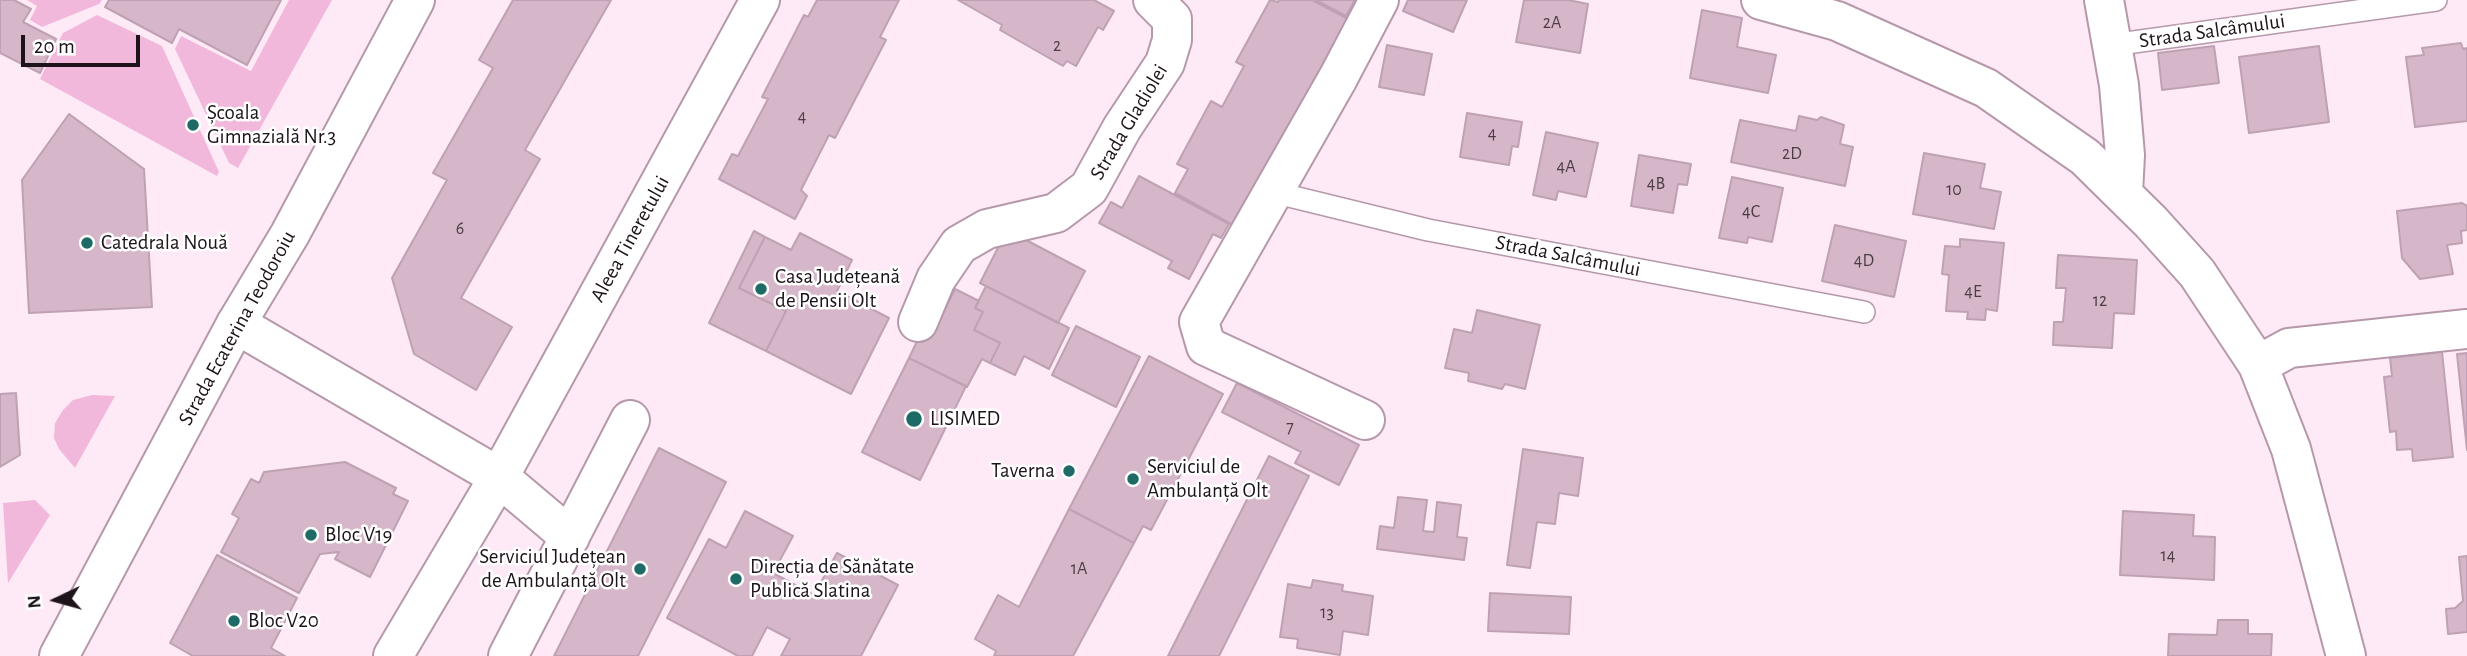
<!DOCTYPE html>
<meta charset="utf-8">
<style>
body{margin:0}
#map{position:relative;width:2467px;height:656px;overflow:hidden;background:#feeaf6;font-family:"Alegreya Sans",sans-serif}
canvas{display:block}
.north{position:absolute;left:21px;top:565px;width:70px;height:70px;-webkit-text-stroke:5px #fff;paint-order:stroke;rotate:265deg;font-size:19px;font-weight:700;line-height:28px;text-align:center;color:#1d131a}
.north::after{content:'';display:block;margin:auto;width:24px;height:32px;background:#1d131a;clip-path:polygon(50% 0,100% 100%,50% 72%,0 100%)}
.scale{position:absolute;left:21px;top:35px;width:119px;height:32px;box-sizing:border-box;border:4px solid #1d131a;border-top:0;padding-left:9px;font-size:21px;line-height:24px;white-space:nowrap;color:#1d131a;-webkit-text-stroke:5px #fff;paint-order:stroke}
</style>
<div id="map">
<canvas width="2467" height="656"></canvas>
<div class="north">N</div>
<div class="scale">20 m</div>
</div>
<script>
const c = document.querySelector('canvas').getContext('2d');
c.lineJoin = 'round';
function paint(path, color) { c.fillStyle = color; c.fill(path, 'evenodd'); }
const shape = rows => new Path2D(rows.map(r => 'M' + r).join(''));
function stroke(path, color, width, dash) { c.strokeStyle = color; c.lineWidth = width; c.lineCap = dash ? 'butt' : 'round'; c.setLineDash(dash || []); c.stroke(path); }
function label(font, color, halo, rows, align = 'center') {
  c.font = font + ' "Alegreya Sans",sans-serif'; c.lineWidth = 5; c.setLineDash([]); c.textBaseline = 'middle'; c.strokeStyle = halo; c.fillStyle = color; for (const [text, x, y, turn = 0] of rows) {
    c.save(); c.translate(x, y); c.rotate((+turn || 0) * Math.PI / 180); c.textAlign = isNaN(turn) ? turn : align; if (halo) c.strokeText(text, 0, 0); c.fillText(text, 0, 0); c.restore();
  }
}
const green = shape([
 [27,0,102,0,99,4,42,27,30,20,37,6],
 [289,0,332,0,238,168,229,163,175,49,181,36,251,71],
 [97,15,162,46,219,172,217,176,40,79,63,33],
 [92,395,115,396,75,468,59,449,54,438,55,423,63,410,73,400],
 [35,500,50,515,8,583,3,503]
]);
const building = shape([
 [0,0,14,0,31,9,23,22,56,39,40,73,0,53,0,0],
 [109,0,281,0,247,65,179,29,172,43,105,7,109,0],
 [513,0,611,0,525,150,540,159,461,298,512,327,476,390,414,354,392,278,447,180,433,173,493,68,479,60,513,0],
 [817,0,899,0,880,37,886,40,835,138,829,135,801,190,807,196,795,219,719,179,732,154,738,156,768,99,762,97,804,15,808,17,817,0],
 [958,0,1094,0,1114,11,1103,30,1098,27,1076,66,1067,61,1063,66,1000,30,1002,25,958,0],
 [1270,0,1278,2,1279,0,1312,0,1348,19,1344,40,1233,225,1175,193,1188,169,1177,164,1211,101,1222,107,1244,66,1236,62,1270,0],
 [1316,0,1355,0,1346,16,1316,0],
 [1408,0,1467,0,1453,32,1403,11,1408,0],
 [1524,0,1568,0,1588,4,1580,53,1516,42,1524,0],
 [1702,10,1742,18,1737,47,1776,55,1768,93,1690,78,1702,10],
 [2461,43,2463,49,2467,48,2467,121,2415,127,2406,57,2424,55,2422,48,2461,43],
 [1387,45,1432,54,1424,95,1379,87,1387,45],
 [2214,46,2219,83,2162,90,2158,53,2214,46],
 [2319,46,2329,122,2249,133,2239,57,2319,46],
 [1467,113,1522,122,1518,147,1512,146,1509,165,1460,157,1467,113],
 [69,114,144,169,152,307,29,313,22,180,69,114],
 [1799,116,1817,120,1821,117,1844,125,1840,144,1853,147,1845,186,1731,162,1740,120,1796,131,1799,116],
 [1546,132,1598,143,1586,197,1558,191,1556,200,1533,195,1546,132],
 [1924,153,1985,164,1980,188,2001,192,1994,229,1913,214,1924,153],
 [1639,155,1691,164,1687,185,1678,184,1673,213,1631,206,1639,155],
 [1139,176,1229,224,1221,238,1213,234,1189,279,1168,268,1172,261,1099,223,1111,202,1122,208,1139,176],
 [1732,177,1783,188,1772,242,1748,237,1747,243,1719,238,1732,177],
 [2462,203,2467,206,2467,230,2461,231,2462,243,2447,245,2453,274,2420,279,2402,258,2397,211,2462,203],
 [1835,225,1906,241,1894,297,1822,281,1835,225],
 [1007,230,1085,271,1058,323,980,283,1007,230],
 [754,231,765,237,739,288,786,311,766,351,709,323,754,231],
 [800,233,852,260,837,291,889,318,851,394,766,351,786,311,739,288,765,237,791,250,800,233],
 [1960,239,2004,243,1997,311,1986,309,1985,320,1967,319,1968,312,1946,311,1949,275,1942,274,1945,246,1960,247,1960,239],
 [2058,255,2137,260,2134,314,2114,313,2112,348,2053,345,2054,322,2063,322,2066,288,2056,288,2058,255],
 [986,286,1069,328,1049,369,1024,356,1015,375,990,363,1000,343,974,330,983,312,975,308,986,286],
 [955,289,979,301,975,308,983,312,974,330,1000,343,990,363,982,359,967,387,909,358,933,308,943,313,955,289],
 [1477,310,1540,325,1525,389,1505,384,1502,389,1468,381,1469,373,1445,368,1454,329,1472,333,1477,310],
 [1076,326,1140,357,1116,407,1052,375,1076,326],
 [2442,352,2453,457,2413,461,2412,449,2397,450,2396,431,2390,432,2384,377,2392,376,2390,358,2442,352],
 [2467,353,2467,450,2457,354,2467,353],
 [1149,356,1223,394,1151,530,1143,526,1134,543,1069,509,1149,356],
 [909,358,966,386,920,480,862,452,909,358],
 [1237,383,1359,445,1339,485,1295,463,1301,452,1222,412,1237,383],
 [16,393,20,455,0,467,0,394,16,393],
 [659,448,726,482,638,656,554,656,659,448],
 [1523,449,1583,458,1578,496,1559,493,1555,524,1537,522,1530,568,1507,565,1523,449],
 [1269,456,1309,476,1219,656,1168,656,1269,456],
 [345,462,396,488,393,494,408,501,370,577,335,559,339,552,320,554,299,593,221,552,239,518,232,514,251,479,259,483,264,472,345,462],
 [1398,497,1427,500,1423,531,1434,532,1437,502,1461,505,1457,537,1467,538,1464,560,1377,549,1380,526,1394,528,1398,497],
 [1069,509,1134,543,1073,656,994,656,996,651,975,639,998,595,1019,607,1069,509],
 [745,511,793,536,773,573,814,595,837,553,898,585,861,656,781,656,790,639,767,627,752,656,738,656,667,618,709,539,726,548,745,511],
 [2123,511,2194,515,2193,536,2215,537,2214,580,2120,575,2123,511],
 [217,555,297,598,271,648,285,656,193,656,170,643,217,555],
 [2467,556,2467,632,2448,634,2446,609,2455,608,2463,601,2459,557,2467,556],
 [1313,580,1343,585,1342,591,1373,596,1368,635,1343,631,1340,655,1297,648,1298,639,1280,637,1288,584,1311,588,1313,580],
 [1490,593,1571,597,1569,634,1488,631,1490,593],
 [2218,620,2248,620,2248,634,2272,634,2271,656,2168,656,2169,634,2217,635,2218,620]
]);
const lane = shape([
 [2112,45,2436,0],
 [1273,192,1428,230,1864,312]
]);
const street = shape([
 [1761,0,1837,21,1986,88,2085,157,2151,222,2197,273,2258,365,2291,449,2346,656],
 [2104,0,2119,85,2125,155,2123,194],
 [918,322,936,279,959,245,987,229,1056,213,1089,188,1122,128,1165,63,1172,40,1172,19,1153,0],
 [236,324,499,477,570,537],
 [2258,365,2289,348,2467,329],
 [1365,420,1206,346,1199,322,1338,78,1379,0],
 [393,656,499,477,760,0],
 [508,656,630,420]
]);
const secondary = shape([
 [59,656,236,324,290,234,415,0]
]);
const markers = [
 [193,125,7,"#1e6a66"],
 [87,243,7,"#1e6a66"],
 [761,289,7,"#1e6a66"],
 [914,419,9,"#1e6a66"],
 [1069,471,7,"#1e6a66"],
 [1133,479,7,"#1e6a66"],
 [311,535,7,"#1e6a66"],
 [640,569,7,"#1e6a66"],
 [736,579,7,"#1e6a66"],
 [234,621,7,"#1e6a66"]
];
const numberNames = [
 ["2A",1552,23],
 ["2",1057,46],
 ["4",802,117],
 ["4",1492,134],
 ["2D",1792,154],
 ["4A",1566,167],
 ["4B",1656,184],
 ["10",1954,190],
 ["4C",1751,212],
 ["6",460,229],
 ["4D",1864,261],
 ["4E",1973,292],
 ["12",2100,301],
 ["7",1290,428],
 ["14",2168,556],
 ["1A",1079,569],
 ["13",1327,613]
];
const streetNames = [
 ["Strada Salcâmului",2212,31,-8],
 ["Strada Gladiolei",1129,122,-59],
 ["Aleea Tineretului",630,239,-61],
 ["Strada Salcâmului",1568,256,11],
 ["Strada Ecaterina Teodoroiu",237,328,-61]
];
const poiNames = [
 ["Școala",207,113],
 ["Gimnazială Nr.3",207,137],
 ["Catedrala Nouă",101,243],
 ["Casa Județeană",775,277],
 ["de Pensii Olt",775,301],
 ["LISIMED",930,419],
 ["Serviciul de",1147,467],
 ["Ambulanță Olt",1147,491],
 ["Taverna",1055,471,"right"],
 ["Bloc V19",325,535],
 ["Serviciul Județean",626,557,"right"],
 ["de Ambulanță Olt",626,581,"right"],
 ["Direcția de Sănătate",750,567],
 ["Publică Slatina",750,591],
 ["Bloc V20",248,621]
];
paint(green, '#f1b8dc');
paint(building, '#d6b7ca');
stroke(building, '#bfa1b4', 2);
stroke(lane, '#b698ab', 24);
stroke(street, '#b698ab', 42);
stroke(secondary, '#b698ab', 42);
stroke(lane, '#fff', 21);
stroke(street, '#fff', 38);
stroke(secondary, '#fff', 38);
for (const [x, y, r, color] of markers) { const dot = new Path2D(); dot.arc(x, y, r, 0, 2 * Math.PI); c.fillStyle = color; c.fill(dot); stroke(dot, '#fff', 2.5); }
label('18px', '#4b3c46', null, numberNames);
label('21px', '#1d131a', '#fff', streetNames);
label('21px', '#1d131a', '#fff', poiNames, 'left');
</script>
